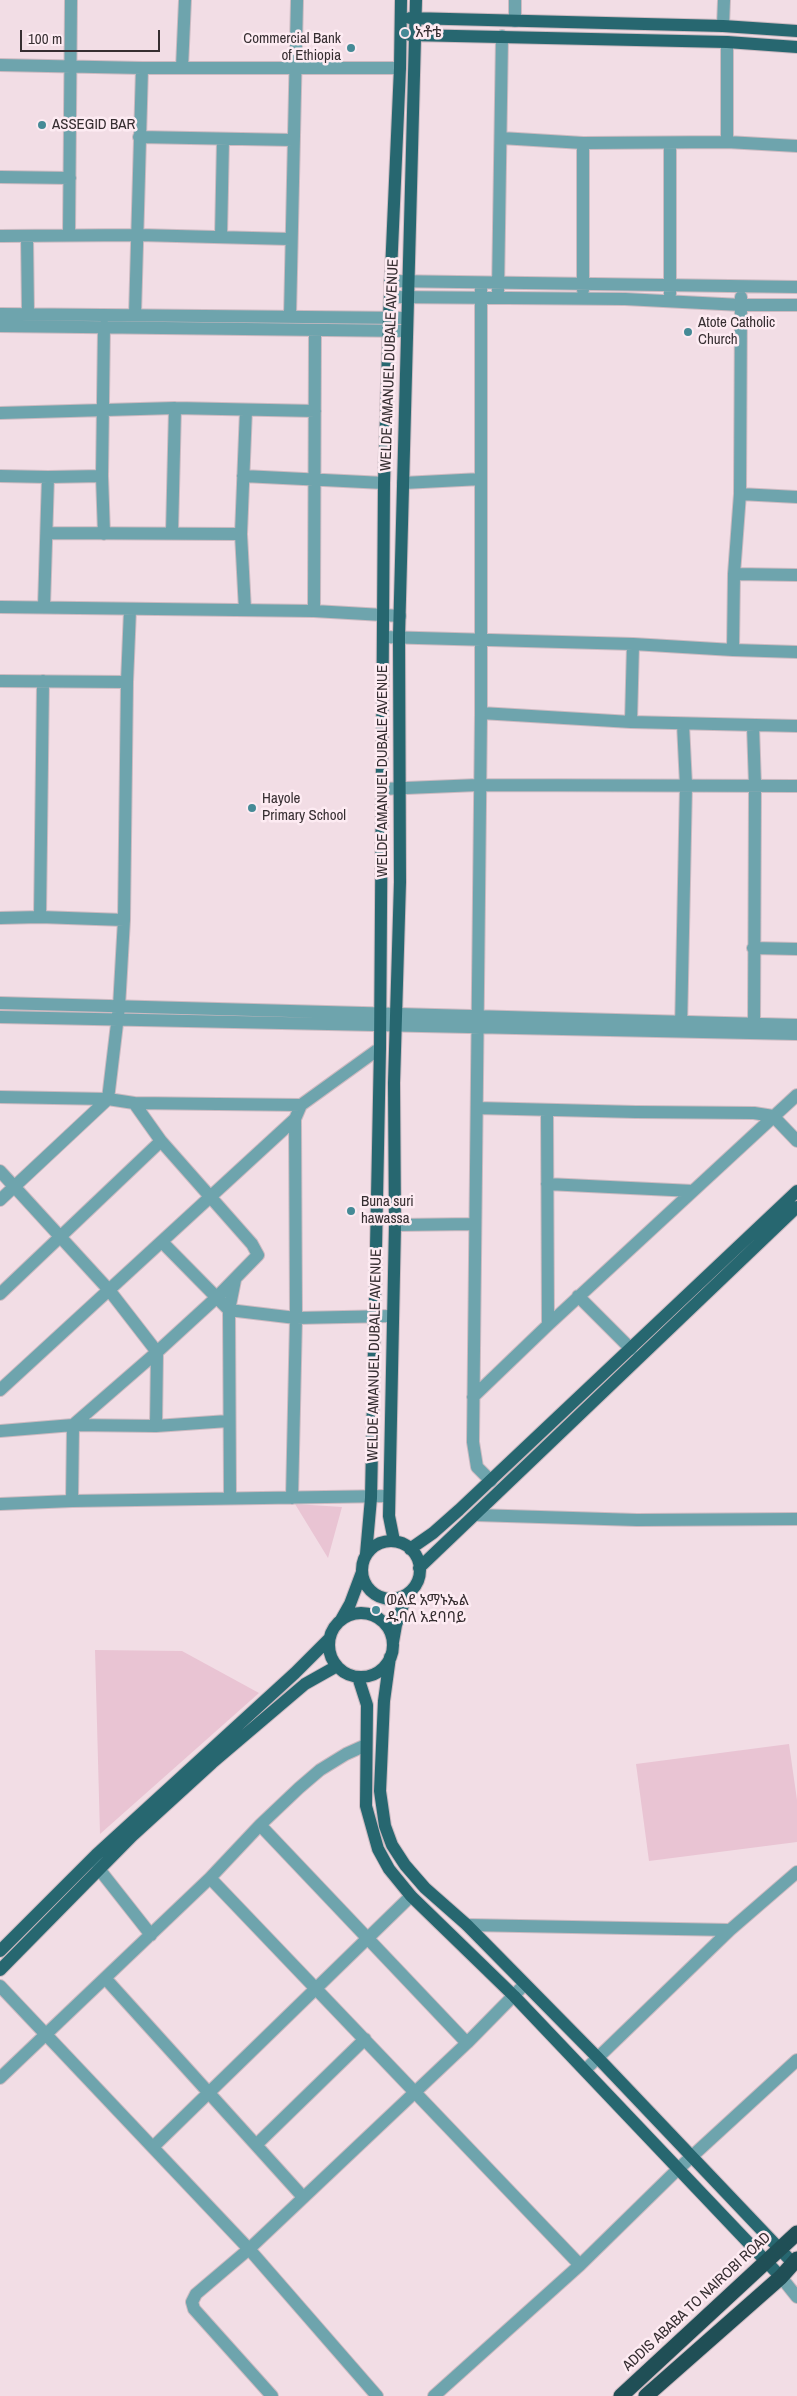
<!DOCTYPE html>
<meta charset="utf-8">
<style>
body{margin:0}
#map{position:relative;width:797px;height:2396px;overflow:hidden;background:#f2dde5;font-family:"Archivo Narrow",sans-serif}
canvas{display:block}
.scale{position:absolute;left:20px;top:30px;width:140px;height:22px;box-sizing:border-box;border:2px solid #362e31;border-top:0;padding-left:6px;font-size:15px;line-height:18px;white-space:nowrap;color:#362e31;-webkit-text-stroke:4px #fdebf2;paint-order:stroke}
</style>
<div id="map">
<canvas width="797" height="2396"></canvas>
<div class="scale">100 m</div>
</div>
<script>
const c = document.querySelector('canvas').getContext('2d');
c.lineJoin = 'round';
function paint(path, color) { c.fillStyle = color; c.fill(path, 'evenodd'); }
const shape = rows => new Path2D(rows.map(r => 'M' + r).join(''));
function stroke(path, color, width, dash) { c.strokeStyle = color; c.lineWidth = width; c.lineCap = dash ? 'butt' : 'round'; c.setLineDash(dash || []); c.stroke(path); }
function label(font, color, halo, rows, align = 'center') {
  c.font = font + ' "Archivo Narrow","Noto Sans Ethiopic",sans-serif'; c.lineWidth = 5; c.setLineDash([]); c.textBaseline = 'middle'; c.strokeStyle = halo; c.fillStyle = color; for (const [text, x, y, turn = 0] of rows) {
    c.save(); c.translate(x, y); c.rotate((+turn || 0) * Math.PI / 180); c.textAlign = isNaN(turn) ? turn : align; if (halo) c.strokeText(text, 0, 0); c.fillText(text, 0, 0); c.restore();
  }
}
const green = shape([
 [295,1504,342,1507,328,1558],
 [95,1650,182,1651,259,1693,100,1834],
 [789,1744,797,1800,797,1842,649,1861,636,1764]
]);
const minor = shape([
 [515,0,515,21],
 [723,26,724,0],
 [0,65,142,68,400,68],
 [182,68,185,0],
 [139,137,293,140],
 [501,138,583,143,727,142,797,146],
 [727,142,727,42],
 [583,143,583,290],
 [0,177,70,178],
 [69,235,71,0],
 [0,236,139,235,290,239],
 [27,236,28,314],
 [221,237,223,139],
 [390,281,797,287],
 [481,284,481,713,473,1442,477,1467,491,1481],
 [498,291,502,36],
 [670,294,670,144],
 [390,297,625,299,741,305,797,305],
 [0,314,407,318],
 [135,315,142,68],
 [290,317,297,0],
 [0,326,407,331],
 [0,413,175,408,315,411],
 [0,476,48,477,44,607],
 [243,476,384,483],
 [48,477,102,476],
 [403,483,481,479],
 [740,494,797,497],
 [47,533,241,534],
 [172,533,175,408],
 [104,534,102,476,104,326],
 [734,574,797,575],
 [0,607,314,611,400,616],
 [245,610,241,534,246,410],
 [314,611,315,330],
 [383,637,633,644,733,650,797,652],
 [733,650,734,574,740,494,741,297],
 [0,681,127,682],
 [481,713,631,722,797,726],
 [631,722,633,644],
 [753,726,755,785,754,1031],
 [382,789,478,785,797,786],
 [40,917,43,681],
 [0,918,40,917,124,920],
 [753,948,797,949],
 [0,1003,797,1025],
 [0,1017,797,1034],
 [681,1029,686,785,683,724],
 [0,1097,108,1099,134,1103,301,1105],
 [477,1108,636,1112,754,1113,773,1116,797,1141],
 [547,1110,548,1325],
 [0,1171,109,1290,157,1352,156,1426],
 [547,1184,693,1191],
 [0,1200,108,1099,119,1007,124,920,127,682,130,610],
 [395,1225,475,1224],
 [162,1242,229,1310,296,1318,392,1316],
 [0,1294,161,1141],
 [578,1296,631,1349],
 [0,1390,295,1119,301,1105,380,1048],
 [473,1397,548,1325,797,1095],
 [0,1431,73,1425,156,1426,228,1421],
 [230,1498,229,1310,235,1280],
 [292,1498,296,1318,295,1119],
 [72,1501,73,1425,157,1352,216,1298,258,1255,252,1244,161,1141,134,1103],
 [0,1504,72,1501,389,1496],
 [475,1515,637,1520,797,1519],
 [260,1825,467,2043],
 [97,1860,99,1869,151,1935],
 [210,1878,580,2265],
 [467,1925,730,1930],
 [105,1978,303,2197],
 [0,1986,249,2249,377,2396],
 [585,2070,730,1930,797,1872],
 [0,2078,210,1878,260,1825,299,1788,320,1770,346,1754,366,1745],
 [256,2145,365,2039],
 [153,2147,411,1896],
 [781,2277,797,2297],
 [272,2396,194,2309,192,2302,196,2294,249,2249,467,2043,524,1985],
 [434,2396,580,2265,677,2170,797,2060]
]);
const major = shape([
 [410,18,723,26,797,31],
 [410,35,727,42,797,47],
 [394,1541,389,1516,395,1225,394,1083,400,882,399,636,416,0],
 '362 1570a29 29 0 1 1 58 0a29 29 0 1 1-58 0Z',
 [410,1549,433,1533,459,1510,797,1191],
 [366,1554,371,1498,380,1048,384,483,389,317,400,68,401,0],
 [419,1568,797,1207],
 '329 1645a32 32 0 1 1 64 0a32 32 0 1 1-64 0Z',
 [341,1620,350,1604,362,1572],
 [393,1642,396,1625,407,1594],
 [390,1657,384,1701,380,1791,385,1826,392,1845,405,1865,425,1888,467,1925,598,2058,793,2263],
 [358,1677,367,1705,366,1806,378,1849,389,1869,411,1896,514,1996,781,2277],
 [0,1951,96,1855,295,1673,329,1639],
 [0,1970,132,1836,212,1763,305,1684,337,1666]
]);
const highway = shape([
 [621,2396,797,2233],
 [646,2396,781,2277,797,2259]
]);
const markers = [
 [405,33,5,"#458a96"],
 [351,48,5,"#458a96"],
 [42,125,5,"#458a96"],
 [688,332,5,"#458a96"],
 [252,808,5,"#458a96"],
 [351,1211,5,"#458a96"],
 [376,1610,5,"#458a96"]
];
const poiNames = [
 ["አቶቴ",415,33],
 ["Commercial Bank",341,39,"right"],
 ["of Ethiopia",341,56,"right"],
 ["ASSEGID BAR",52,125],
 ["Atote Catholic",698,323],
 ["Church",698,340],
 ["Hayole",262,799],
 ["Primary School",262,816],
 ["Buna suri",361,1202],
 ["hawassa",361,1219],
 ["ወልደ አማኑኤል",386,1601],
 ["ዱባለ አደባባይ",386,1618]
];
const streetNames = [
 ["WELDE AMANUEL DUBALE AVENUE",390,365,-88],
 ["WELDE AMANUEL DUBALE AVENUE",383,771,-90],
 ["WELDE AMANUEL DUBALE AVENUE",375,1355,-89],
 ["ADDIS ABABA TO NAIROBI ROAD",697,2302,-43]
];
paint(green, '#e9c4d3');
stroke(minor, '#ccbac1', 14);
stroke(major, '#ccbac1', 14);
stroke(highway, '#ccbac1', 17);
stroke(minor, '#6ea4ad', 12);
stroke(major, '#276770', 12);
stroke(highway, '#204f56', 15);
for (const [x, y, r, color] of markers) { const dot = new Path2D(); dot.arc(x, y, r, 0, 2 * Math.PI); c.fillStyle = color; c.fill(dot); stroke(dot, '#fdebf2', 2); }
label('15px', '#362e31', '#fdebf2', poiNames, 'left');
label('15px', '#362e31', '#fdebf2', streetNames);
</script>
